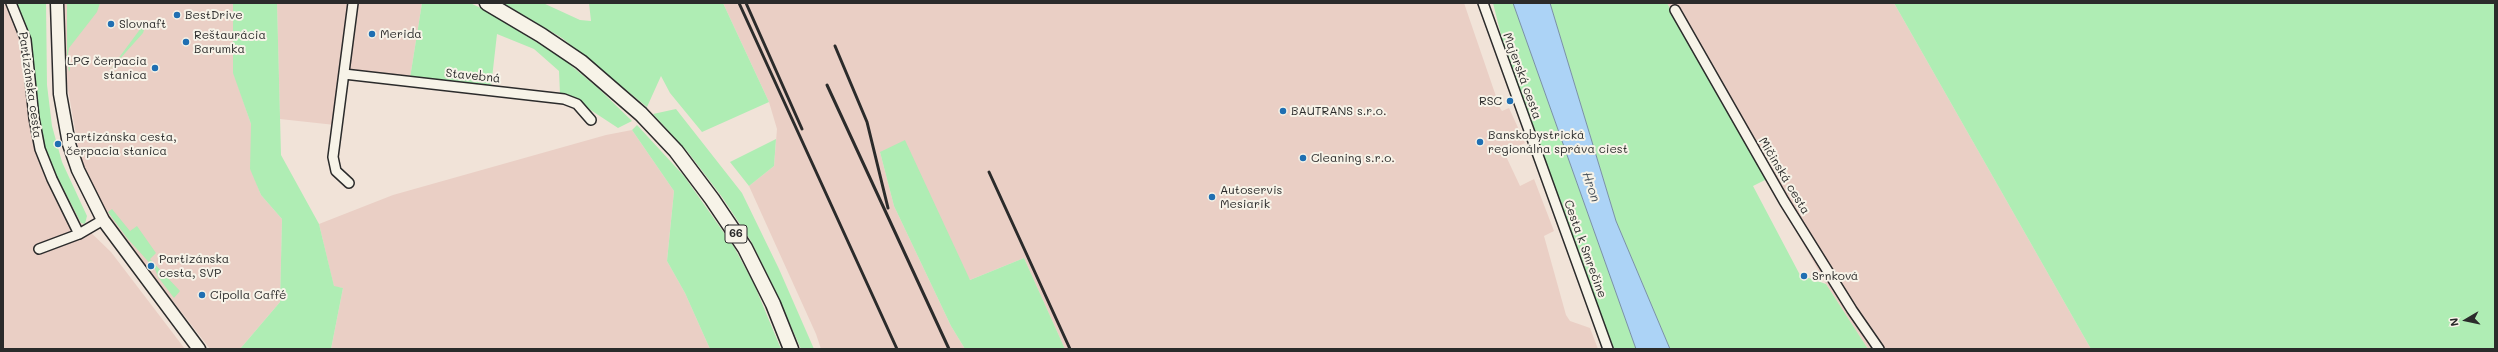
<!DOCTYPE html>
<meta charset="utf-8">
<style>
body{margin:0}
#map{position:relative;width:2498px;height:352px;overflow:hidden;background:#f1e3d8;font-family:Mali,sans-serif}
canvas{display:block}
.frame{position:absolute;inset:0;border:4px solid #2b2b2b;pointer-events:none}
.north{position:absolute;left:2446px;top:300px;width:40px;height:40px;-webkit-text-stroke:3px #f7f3e8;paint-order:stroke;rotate:261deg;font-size:11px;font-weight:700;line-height:16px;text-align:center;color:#2b2b2b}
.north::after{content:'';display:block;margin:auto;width:14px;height:18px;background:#2b2b2b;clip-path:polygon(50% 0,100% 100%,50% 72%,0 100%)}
</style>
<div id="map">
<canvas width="2498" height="352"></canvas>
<div class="frame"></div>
<div class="north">N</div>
</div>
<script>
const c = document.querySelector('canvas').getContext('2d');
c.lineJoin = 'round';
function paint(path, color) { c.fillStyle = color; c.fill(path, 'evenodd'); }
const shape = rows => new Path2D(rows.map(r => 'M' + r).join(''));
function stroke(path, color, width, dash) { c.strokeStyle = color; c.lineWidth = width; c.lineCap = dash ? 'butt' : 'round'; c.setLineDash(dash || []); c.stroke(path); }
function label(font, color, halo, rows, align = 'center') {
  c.font = font + ' Mali,sans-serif'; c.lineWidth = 4; c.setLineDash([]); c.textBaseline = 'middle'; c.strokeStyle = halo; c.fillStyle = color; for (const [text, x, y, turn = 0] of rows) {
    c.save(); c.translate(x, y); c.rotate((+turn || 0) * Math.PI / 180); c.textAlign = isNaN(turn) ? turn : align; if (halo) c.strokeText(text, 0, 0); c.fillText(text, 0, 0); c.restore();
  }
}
const built = shape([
 [3,3,15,3,38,120,81,223,111,252,185,349,3,349],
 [64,3,233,3,233,71,251,124,251,169,261,195,282,219,280,302,240,349,210,349,104,212,90,185,78,146,66,78],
 [277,3,422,3,410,78,342,71,335,125,280,119],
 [723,3,1464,3,1500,108,1502,111,1509,108,1525,143,1504,152,1520,186,1534,179,1554,231,1544,236,1566,315,1570,321,1590,328,1598,349,1065,349,1024,258,970,280,880,152,894,206,951,326,965,349,821,349,816,334,749,186,774,166,777,129,769,102],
 [1667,3,1894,3,2091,349,1868,349,1826,284],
 [632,130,674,191,667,261,685,293,710,349,331,349,343,288,334,287,319,224,393,195,606,135]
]);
const green = shape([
 [15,3,46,3,47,85,52,126,62,162,87,216,85,224,81,223,46,155],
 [67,3,100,3,97,12,69,48,68,54,70,69,69,72,67,58],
 [233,3,277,3,281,155,319,224,334,286,343,288,331,349,240,349,280,302,282,219,261,195,250,169,251,124,233,73],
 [422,3,470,3,483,9,562,58,598,88,632,121,618,128,580,103,560,94,559,71,534,49,497,34,491,87,410,78],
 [503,3,543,3,580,20,591,21,589,3,723,3,769,102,702,132,670,93,661,76,647,107,562,38],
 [1493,3,1513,3,1636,349,1613,349,1505,51],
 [1550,3,1667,3,1767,179,1753,186,1800,275,1826,284,1868,349,1670,349,1616,221],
 [1894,3,2495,3,2495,349,2091,349],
 [141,28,144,30,143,33,109,71],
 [676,109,742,193,779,269,814,349,801,349,773,286,751,241,722,197,687,151,653,114],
 [637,125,684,176,734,247,754,284,781,349,710,349,685,293,667,261,674,191,632,130],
 [776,139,774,166,749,186,730,162],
 [905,140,970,280,1024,258,1065,349,965,349,951,326,894,206,880,152],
 [112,209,130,231,137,226,156,253,150,259,180,291,174,298,158,277,155,269,127,238,108,212]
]);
const water = shape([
 [1513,3,1550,3,1616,221,1670,349,1636,349,1513,3]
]);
const street = shape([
 [11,3,26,40,34,118,40,149,52,179,79,234],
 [1483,3,1608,349],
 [1675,10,1784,201,1852,310,1879,349],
 [344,74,564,99,577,104,591,120],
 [349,183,336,171,333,157,353,3],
 [39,249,79,234,103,220]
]);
const secondary = shape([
 [57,3,60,94,69,144,78,170,103,220,199,349]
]);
const primary = shape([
 [487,3,541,35,581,62,641,114,676,151,712,199,745,248,773,304,791,349]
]);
const rail = shape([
 [739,3,897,349],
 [746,3,802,129],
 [835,46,867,122,888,208],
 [827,85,949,349],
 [989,172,1070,349]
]);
const markers = [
 [177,15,4,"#1f6fb2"],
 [111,24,4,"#1f6fb2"],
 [372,34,4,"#1f6fb2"],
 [186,42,4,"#1f6fb2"],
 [155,68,4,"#1f6fb2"],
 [1510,101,4,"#1f6fb2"],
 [1283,111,4,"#1f6fb2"],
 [1480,142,4,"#1f6fb2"],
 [58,144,4,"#1f6fb2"],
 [1303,158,4,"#1f6fb2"],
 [1212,197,4,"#1f6fb2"],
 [151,266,4,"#1f6fb2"],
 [1804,276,4,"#1f6fb2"],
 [202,295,4,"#1f6fb2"]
];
const shields = [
 [736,234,22]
];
const shieldNames = [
 ["66",736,234]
];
const poiNames = [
 ["BestDrive",185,15],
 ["Slovnaft",119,24],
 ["Merida",380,34],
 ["Reštaurácia",194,35],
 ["Barumka",194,49],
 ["LPG čerpacia",147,61,"right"],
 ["stanica",147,75,"right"],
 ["RSC",1502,101,"right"],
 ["BAUTRANS s.r.o.",1291,111],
 ["Banskobystrická",1488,135],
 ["regionálna správa ciest",1488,149],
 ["Partizánska cesta,",66,137],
 ["čerpacia stanica",66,151],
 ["Cleaning s.r.o.",1311,158],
 ["Autoservis",1220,190],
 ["Mesiarik",1220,204],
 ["Partizánska",159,259],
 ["cesta, SVP",159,273],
 ["Srnková",1812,276],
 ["Cipolla Caffé",210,295]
];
const streetNames = [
 ["Stavebná",473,76,6],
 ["Majerská cesta",1522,76,70],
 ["Partizánska cesta",30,85,82],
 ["Mičinská cesta",1784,176,59],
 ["Cesta k Smrečine",1585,249,70]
];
const waterNames = [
 ["Hron",1591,187,71]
];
paint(built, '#eacfc5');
paint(green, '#afedb4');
paint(water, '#acd3f6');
stroke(water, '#7890a5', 1);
stroke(street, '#2b2b2b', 12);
stroke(secondary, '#2b2b2b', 15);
stroke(primary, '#2b2b2b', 17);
stroke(street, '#f7f3e8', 9);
stroke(secondary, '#f7f3e8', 12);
stroke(primary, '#f7f3e8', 14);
stroke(rail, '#2b2b2b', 3);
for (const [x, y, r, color] of markers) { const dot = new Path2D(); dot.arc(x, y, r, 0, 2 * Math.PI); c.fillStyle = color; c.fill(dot); stroke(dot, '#f7f3e8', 1.5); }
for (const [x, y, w] of shields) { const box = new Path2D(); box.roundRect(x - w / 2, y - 9, w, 18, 3); c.fillStyle = '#f7f3e8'; c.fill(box); stroke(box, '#2b2b2b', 1); }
label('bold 11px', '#2b2b2b', null, shieldNames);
label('12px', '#2b2b2b', '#f7f3e8', poiNames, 'left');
label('12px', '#2b2b2b', '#f7f3e8', streetNames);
label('italic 13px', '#4b555e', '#f7f3e8', waterNames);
</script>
